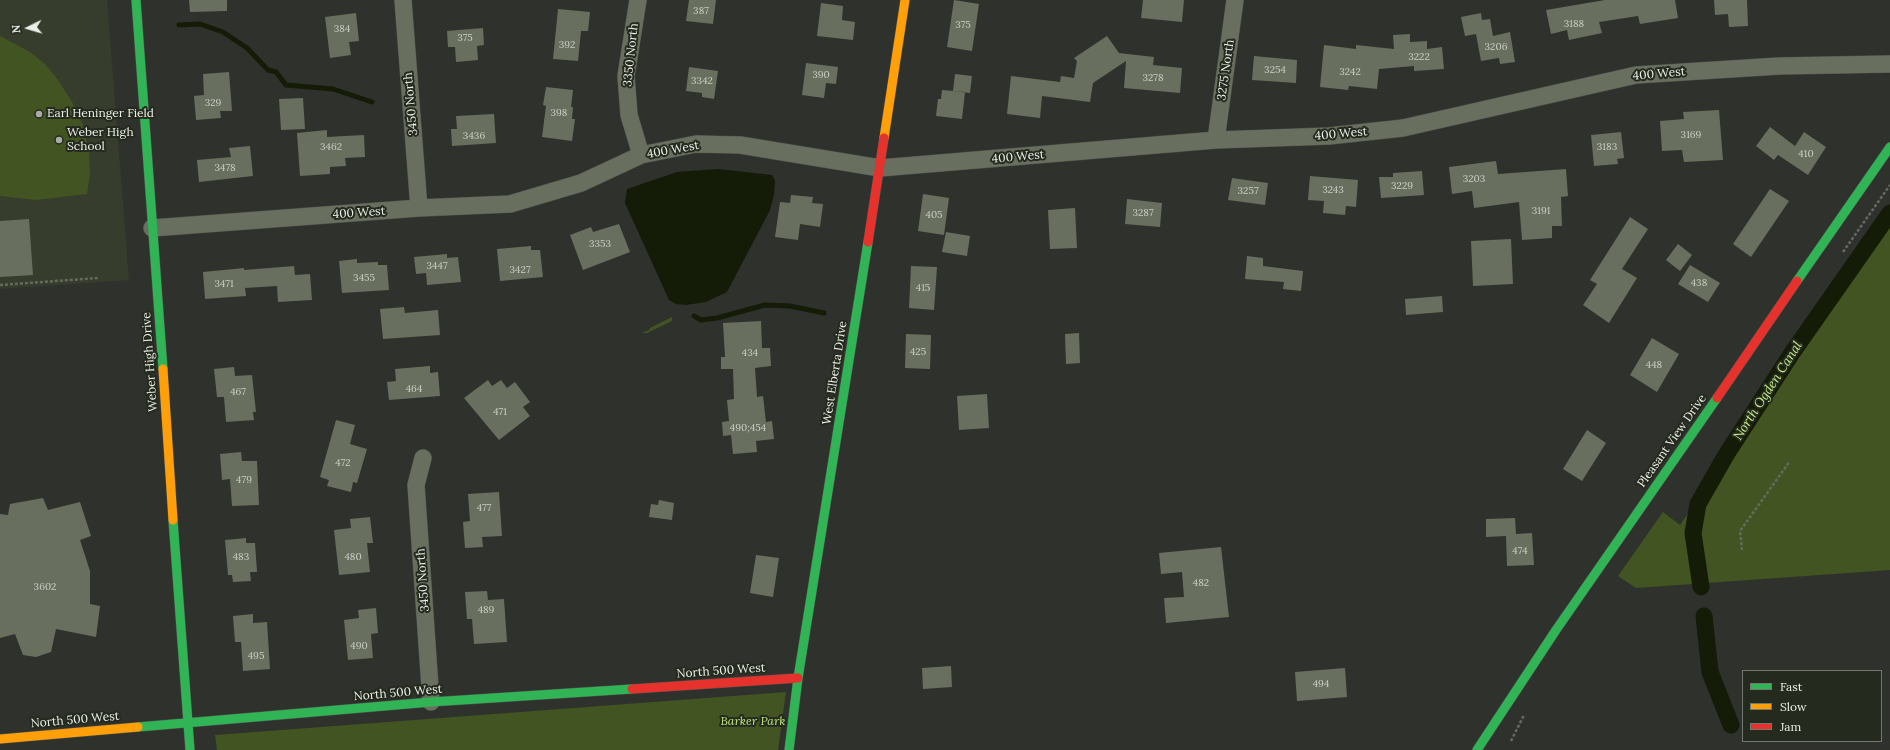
<!DOCTYPE html>
<style>
body{margin:0}
#map{position:relative;width:1890px;height:750px;overflow:hidden;background:#2f312c;font-family:Lora,serif}
canvas{display:block}
.legend{position:absolute;left:1742px;top:670px;width:140px;height:72px;box-sizing:border-box;background:#252a1f;border:1px solid #74796f;margin:0;padding:5px 7px;list-style:none;font-size:12px;color:#ebefe7}
.legend li{display:flex;align-items:center;gap:8px;height:20px}
.legend b{width:20px;border:1px solid #74796f}
.north{position:absolute;left:8px;top:8px;width:40px;height:40px;-webkit-text-stroke:3px #252a1f;paint-order:stroke;rotate:265deg;font-size:11px;font-weight:700;line-height:16px;text-align:center;color:#ebefe7}
.north::after{content:'';display:block;margin:auto;width:14px;height:18px;background:#ebefe7;clip-path:polygon(50% 0,100% 100%,50% 72%,0 100%)}
</style>
<div id="map">
<canvas width="1890" height="750"></canvas>
<ul class="legend">
<li><b style="height:5px;background:#30b455"></b>Fast</li>
<li><b style="height:5px;background:#ff9f0a"></b>Slow</li>
<li><b style="height:5px;background:#e5322d"></b>Jam</li>
</ul>
<div class="north">N</div>
</div>
<script>
const c = document.querySelector('canvas').getContext('2d');
c.lineJoin = 'round';
function paint(path, color) { c.fillStyle = color; c.fill(path, 'evenodd'); }
const shape = rows => new Path2D(rows.map(r => 'M' + r).join(''));
function stroke(path, color, width, dash) { c.strokeStyle = color; c.lineWidth = width; c.lineCap = dash ? 'butt' : 'round'; c.setLineDash(dash || []); c.stroke(path); }
function label(font, color, halo, rows, align = 'center') {
  c.font = font + ' Lora,serif'; c.lineWidth = 4; c.setLineDash([]); c.textBaseline = 'middle'; c.strokeStyle = halo; c.fillStyle = color; for (const [text, x, y, turn = 0] of rows) {
    c.save(); c.translate(x, y); c.rotate((+turn || 0) * Math.PI / 180); c.textAlign = isNaN(turn) ? turn : align; if (halo) c.strokeText(text, 0, 0); c.fillText(text, 0, 0); c.restore();
  }
}
const built = shape([
 [0,0,107,0,129,280,0,289]
]);
const green = shape([
 [0,36,30,52,46,65,58,80,72,102,83,125,89,152,90,174,87,194,36,200,0,196],
 [1890,221,1890,570,1636,588,1618,576,1663,512,1680,525],
 [672,317,672,321,647,333,642,333,649,330,650,328],
 [786,692,778,750,217,750,215,735]
]);
const water = shape([
 [718,169,772,175,775,180,774,195,770,210,727,292,706,302,686,305,676,304,669,300,625,203,627,189,677,172]
]);
const stream = shape([
 [179,25,200,24,223,32,247,48,268,70,276,72,286,85,333,89,372,102],
 [694,316,701,320,717,318,765,305,790,306,824,313]
]);
const canal = shape([
 [1701,587,1693,533,1698,504,1726,455,1792,353,1890,213],
 [1704,616,1710,672,1731,725]
]);
const building = shape([
 [189,0,227,0,227,11,190,12],
 [689,0,716,0,713,24,686,21],
 [954,0,979,4,972,51,947,47],
 [1143,0,1184,0,1182,22,1141,18],
 [1605,0,1675,0,1678,18,1640,24,1638,16,1599,22,1602,33,1569,40,1567,30,1551,34,1546,10],
 [1714,0,1747,0,1748,26,1729,27,1728,14,1715,15],
 [821,3,843,6,842,20,855,22,853,40,817,36],
 [558,9,590,12,588,31,581,31,578,61,553,59],
 [356,13,359,41,349,42,351,55,330,58,325,17],
 [1481,13,1482,20,1490,19,1493,36,1510,32,1515,62,1500,64,1499,58,1481,61,1476,34,1465,36,1461,17],
 [483,28,484,45,477,46,478,60,456,62,455,47,448,47,447,31],
 [1410,34,1410,42,1427,41,1427,49,1442,47,1444,69,1414,71,1414,66,1379,69,1377,89,1349,86,1348,90,1320,87,1324,45,1356,49,1356,45,1394,49,1393,35],
 [1107,36,1119,53,1154,57,1153,65,1182,68,1180,93,1124,88,1126,61,1093,83,1090,102,1042,96,1040,118,1007,114,1011,76,1060,82,1061,76,1074,78,1077,61,1074,58],
 [1254,56,1297,60,1296,83,1252,80],
 [806,63,838,67,836,84,826,83,824,98,802,95],
 [689,67,718,71,714,99,702,97,702,93,686,91],
 [229,72,232,111,220,111,221,118,196,120,194,96,204,95,203,74],
 [955,74,972,76,970,93,953,91],
 [546,87,573,90,571,107,573,107,572,119,575,119,572,141,542,137,546,106,543,105],
 [942,90,965,92,962,119,936,116,938,99,941,99],
 [303,98,305,129,281,130,279,99],
 [1719,110,1723,160,1684,162,1682,150,1662,151,1660,121,1684,119,1683,112],
 [494,114,496,143,452,146,451,129,457,129,456,116],
 [1770,127,1795,146,1804,132,1826,147,1808,175,1778,155,1774,160,1756,146],
 [327,130,327,137,364,135,365,157,345,158,346,166,330,167,330,174,300,176,297,133],
 [1621,132,1624,158,1617,159,1618,164,1594,166,1591,135],
 [250,146,253,176,199,182,197,160,231,157,229,148],
 [1496,161,1498,174,1566,169,1568,196,1561,197,1562,226,1552,226,1552,238,1522,240,1519,202,1474,208,1472,191,1452,194,1449,167],
 [1422,171,1424,195,1381,198,1379,177,1393,177,1393,173],
 [1310,176,1358,180,1356,207,1346,206,1345,215,1323,213,1324,201,1308,200],
 [1232,178,1268,183,1265,205,1228,200],
 [1770,189,1789,201,1751,257,1733,244],
 [923,194,949,198,944,235,918,231],
 [791,195,813,197,812,203,823,204,820,227,800,224,798,240,775,237,780,202,790,203],
 [1127,199,1162,203,1160,227,1125,224],
 [1075,208,1077,248,1050,249,1048,210],
 [1630,217,1648,229,1622,269,1637,278,1609,323,1583,305,1597,284,1590,280],
 [29,219,33,275,0,277,0,221],
 [619,224,630,252,583,270,570,235,591,227,593,232],
 [946,232,970,236,967,256,942,252],
 [1511,239,1513,284,1473,286,1471,241],
 [1678,244,1692,255,1680,271,1666,260],
 [531,246,531,250,540,250,543,277,500,281,497,249],
 [447,254,447,258,458,257,461,282,427,285,426,273,416,274,414,257],
 [1247,256,1263,258,1263,266,1303,271,1301,291,1283,289,1284,282,1245,279],
 [357,259,357,263,378,262,378,265,387,265,389,290,342,293,339,261],
 [1690,265,1720,283,1708,302,1678,284],
 [294,266,295,275,310,274,312,300,278,302,277,286,245,288,246,296,205,299,203,272,244,268,244,270],
 [911,266,937,267,934,310,909,308],
 [1442,296,1443,312,1406,315,1405,299],
 [404,307,405,313,438,310,440,335,383,339,380,309],
 [761,321,762,348,770,348,771,366,755,368,757,397,763,396,766,422,772,421,774,439,756,441,757,452,733,454,731,435,723,436,722,422,729,421,727,400,734,399,733,369,721,369,721,357,725,357,723,323],
 [1079,333,1080,363,1066,364,1065,334],
 [906,334,931,335,930,369,905,368],
 [1652,338,1679,354,1657,392,1630,375],
 [430,366,430,373,438,372,440,396,389,400,387,382,396,381,395,369],
 [234,367,235,376,252,375,256,412,253,412,254,420,226,422,224,397,217,397,214,369],
 [488,380,492,386,501,380,507,388,515,382,530,402,523,407,530,416,499,440,464,398],
 [987,394,989,428,959,430,957,396],
 [336,420,355,425,350,444,367,449,357,483,353,482,351,492,327,486,329,480,320,477],
 [1587,430,1606,443,1582,481,1563,469],
 [241,452,242,461,257,461,259,505,232,506,230,479,222,480,220,454],
 [499,492,502,536,482,537,483,547,465,548,463,522,470,521,468,494],
 [43,498,48,510,80,502,91,536,80,540,90,571,90,604,100,606,96,637,56,629,51,652,36,657,23,655,15,634,0,638,0,514,8,515,10,504],
 [659,500,674,503,672,520,649,517,651,504,658,505],
 [370,517,373,543,367,543,370,572,339,575,334,530,351,528,350,519],
 [1515,518,1516,534,1532,533,1534,565,1507,566,1506,536,1486,537,1486,519],
 [246,538,246,543,255,543,257,572,250,572,251,581,233,582,232,575,228,575,225,540],
 [1221,547,1229,617,1166,623,1164,598,1184,597,1182,572,1161,574,1159,553],
 [756,555,779,558,773,597,750,593],
 [487,591,488,600,504,599,507,642,474,644,472,619,467,619,465,592],
 [376,608,378,633,371,634,373,658,348,660,344,620,359,618,358,610],
 [253,614,253,623,267,622,270,669,243,671,241,642,235,642,233,616],
 [951,666,952,687,923,689,922,668],
 [1345,668,1347,697,1297,701,1295,672]
]);
const path = shape([
 [1843,252,1890,185],
 [0,285,98,278],
 [1742,550,1740,531,1790,461],
 [1511,741,1524,715]
]);
const street = shape([
 [403,0,419,208],
 [638,0,626,76,629,115,641,155],
 [1216,140,1235,0],
 [152,228,419,208,510,204,581,183,641,155,696,144,740,145,880,168,1216,140,1329,136,1403,128,1636,75,1779,66,1890,64],
 [423,458,416,485,431,702]
]);
const fast = shape([
 [136,0,163,369],
 [1797,281,1890,147],
 [173,520,190,750],
 [138,727,431,702,632,689],
 [789,750,798,678,868,242],
 [1477,750,1556,630,1717,398]
]);
const slow = shape([
 [884,138,905,0],
 [163,369,173,520],
 [0,739,138,727]
]);
const jam = shape([
 [868,242,884,138],
 [1717,398,1797,281],
 [632,689,798,678]
]);
const markers = [
 [39,114,4,"#a9aca6"],
 [59,140,4,"#a9aca6"]
];
const numberNames = [
 ["387",701,11],
 ["3188",1574,24],
 ["375",963,25],
 ["384",342,29],
 ["375",465,38],
 ["392",567,45],
 ["3206",1496,47],
 ["3222",1419,57],
 ["3254",1275,70],
 ["3242",1350,72],
 ["390",821,75],
 ["3278",1153,78],
 ["3342",702,81],
 ["329",213,103],
 ["398",559,113],
 ["3169",1691,135],
 ["3436",474,136],
 ["3462",331,147],
 ["3183",1607,147],
 ["410",1806,154],
 ["3478",225,168],
 ["3203",1474,179],
 ["3229",1402,186],
 ["3243",1333,190],
 ["3257",1248,191],
 ["3191",1541,211],
 ["3287",1143,213],
 ["405",934,215],
 ["3353",600,244],
 ["3447",437,266],
 ["3427",520,270],
 ["3455",364,278],
 ["438",1699,283],
 ["3471",224,284],
 ["415",923,288],
 ["425",918,352],
 ["434",750,353],
 ["448",1654,365],
 ["464",414,389],
 ["467",238,392],
 ["471",500,412],
 ["490;454",748,428],
 ["472",343,463],
 ["479",244,480],
 ["477",484,508],
 ["474",1520,551],
 ["483",241,557],
 ["480",353,557],
 ["482",1201,583],
 ["3602",45,587],
 ["489",486,610],
 ["490",359,646],
 ["495",256,656],
 ["494",1321,684]
];
const streetNames = [
 ["3350 North",631,55,-84],
 ["3275 North",1226,70,-82],
 ["400 West",1659,74,-5],
 ["3450 North",411,104,-95],
 ["400 West",1341,134,-5],
 ["400 West",673,150,-10],
 ["400 West",1018,157,-5],
 ["400 West",359,213,-4],
 ["Weber High Drive",150,362,-94],
 ["West Elberta Drive",835,373,-81],
 ["Pleasant View Drive",1672,441,-55],
 ["3450 North",423,580,-94],
 ["North 500 West",721,671,-4],
 ["North 500 West",398,693,-5],
 ["North 500 West",75,720,-5]
];
const poiNames = [
 ["Earl Heninger Field",47,114],
 ["Weber High",67,133],
 ["School",67,147]
];
const parkNames = [
 ["Barker Park",753,722]
];
const waterNames = [
 ["North Ogden Canal",1768,391,-57]
];
paint(built, '#373d2d');
paint(green, '#425422');
paint(water, '#141b07');
stroke(stream, '#141b07', 5);
stroke(canal, '#141b07', 17);
paint(building, '#686f5e');
stroke(street, '#4d4f4b', 18);
stroke(fast, '#4d4f4b', 10);
stroke(slow, '#4d4f4b', 10);
stroke(jam, '#4d4f4b', 10);
stroke(path, '#656a5f', 2.5, [3, 2]);
stroke(street, '#686f5f', 17);
stroke(fast, '#30b455', 9);
stroke(slow, '#ff9f0a', 9);
stroke(jam, '#e5322d', 9);
for (const [x, y, r, color] of markers) { const dot = new Path2D(); dot.arc(x, y, r, 0, 2 * Math.PI); c.fillStyle = color; c.fill(dot); stroke(dot, '#252a1f', 1.5); }
label('10px', '#cacfc5', null, numberNames);
label('12px', '#ebefe7', '#252a1f', streetNames);
label('12px', '#ebefe7', '#252a1f', poiNames, 'left');
label('italic 12px', '#bbe37c', '#252a1f', parkNames);
label('italic 13px', '#c5ee87', '#252a1f', waterNames);
</script>
